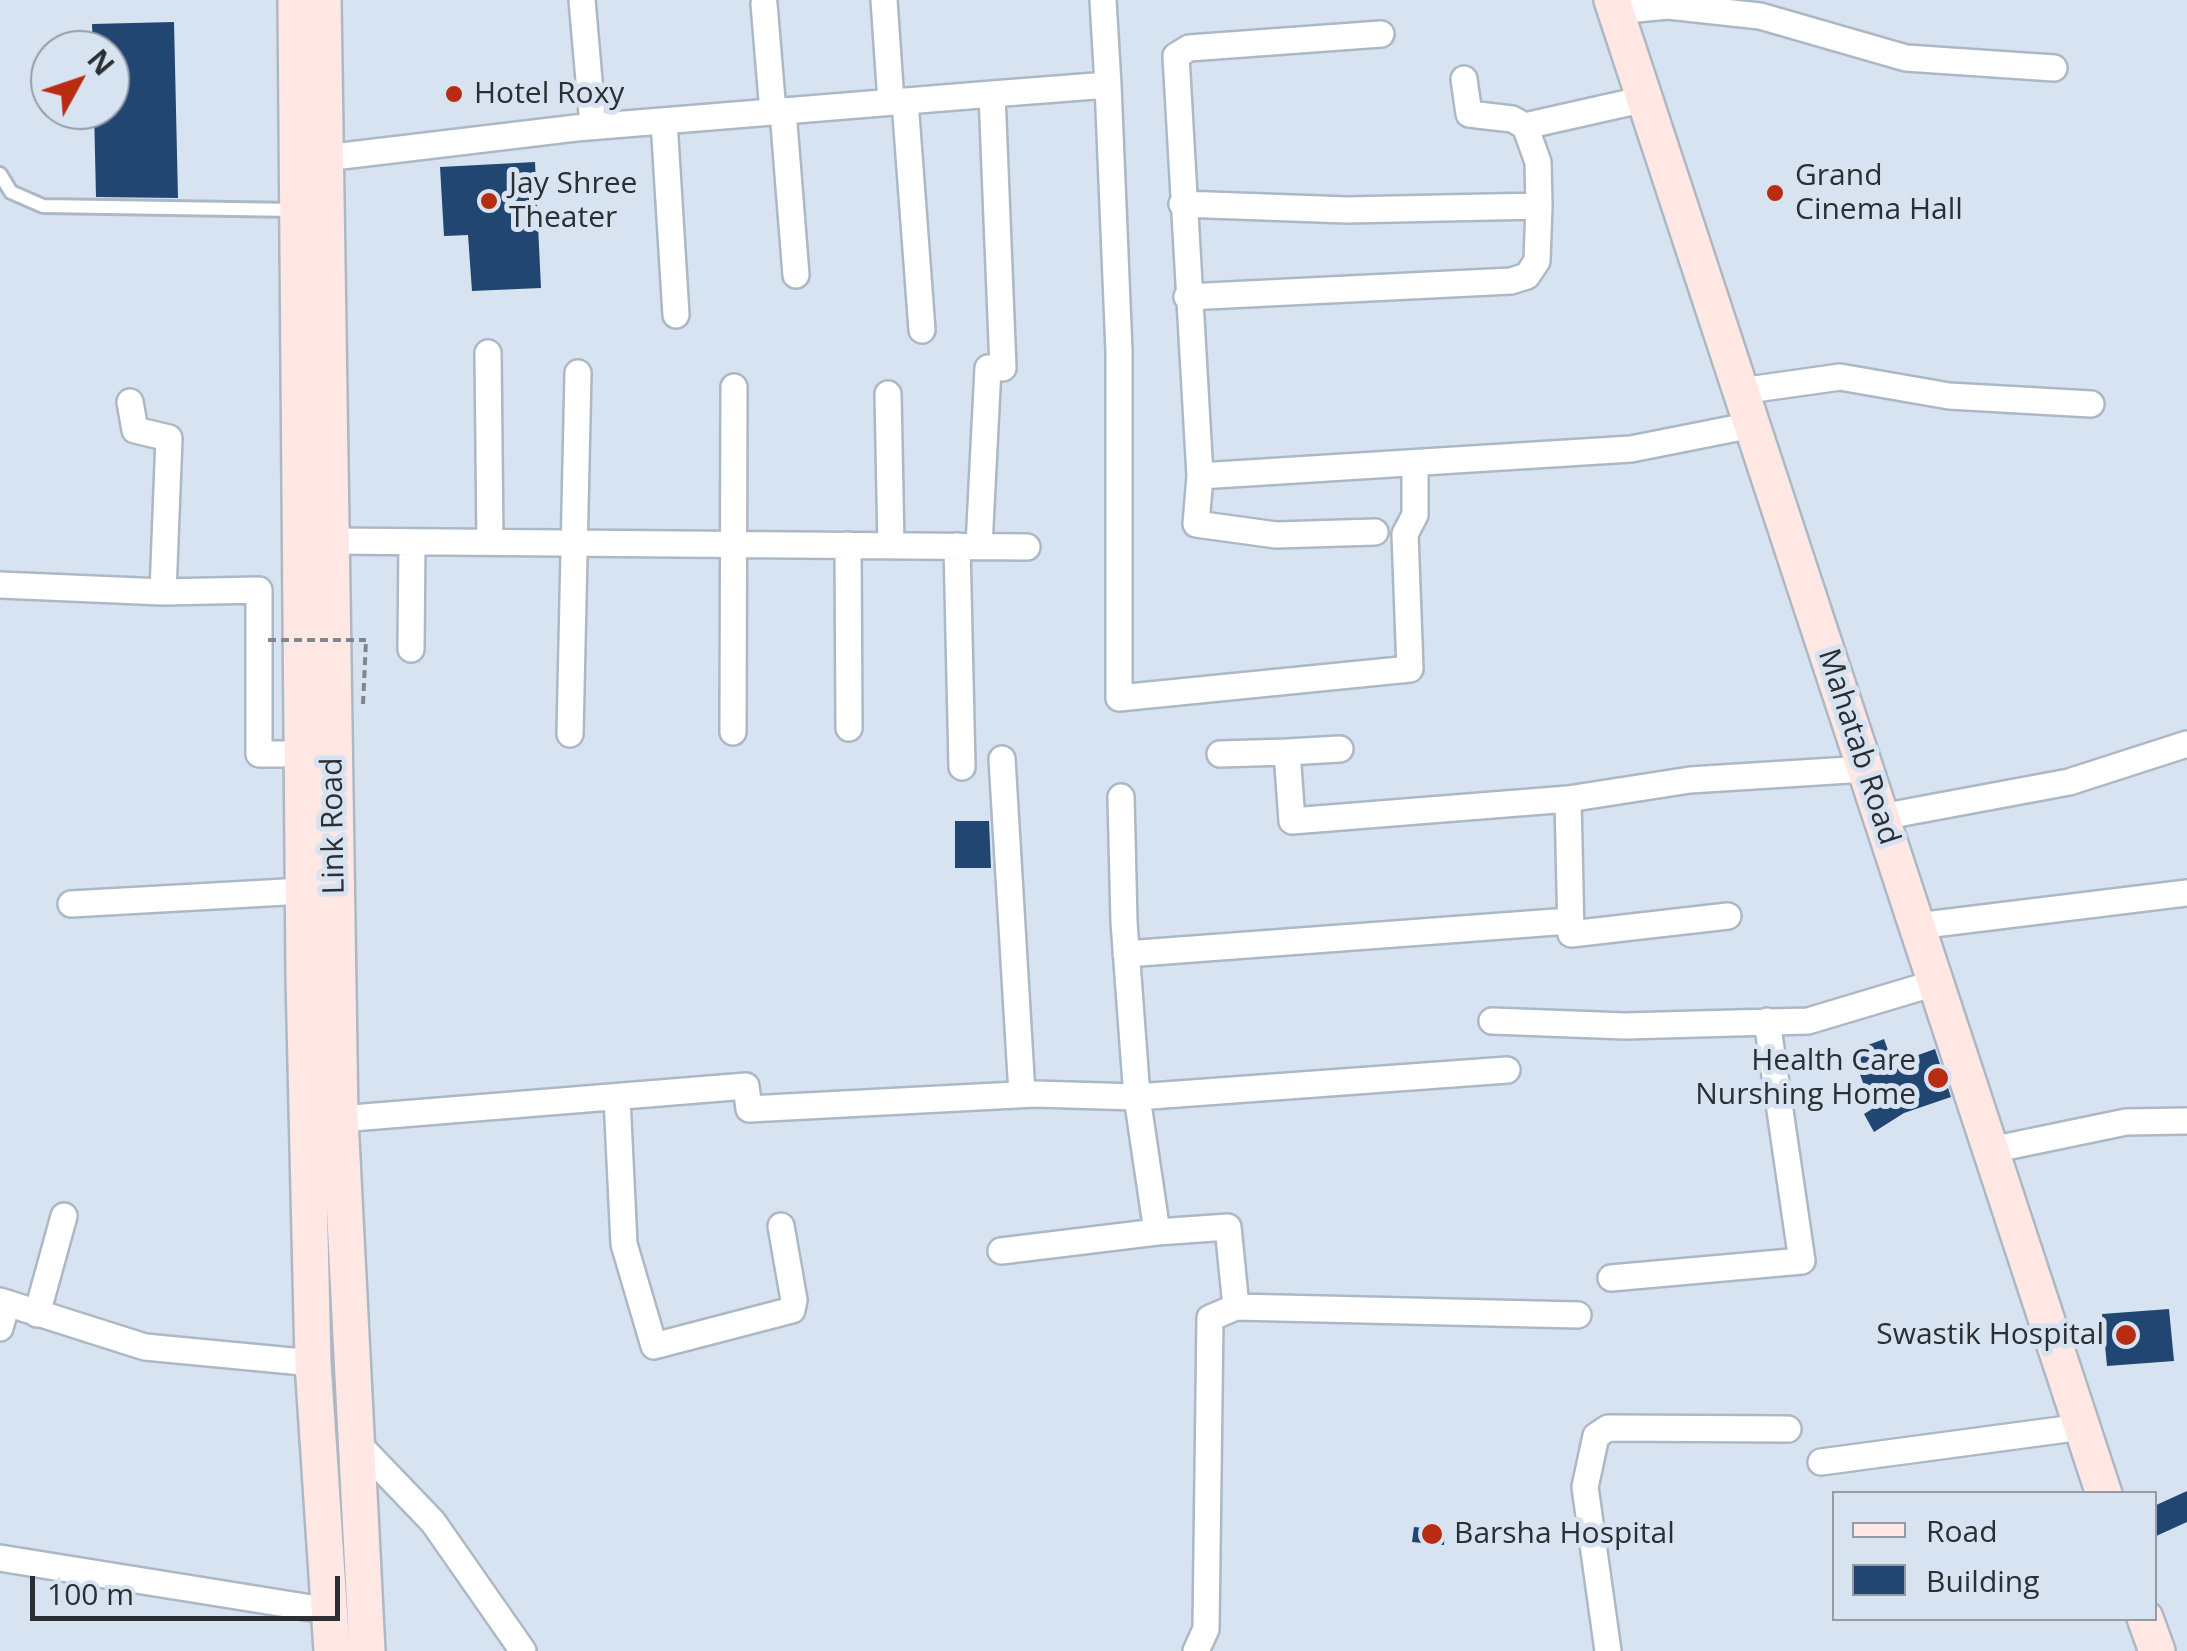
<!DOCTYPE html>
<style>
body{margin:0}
#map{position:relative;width:2187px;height:1651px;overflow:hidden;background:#d8e3f1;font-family:"Open Sans",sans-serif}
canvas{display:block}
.legend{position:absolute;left:1832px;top:1491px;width:325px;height:130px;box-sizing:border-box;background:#d8e3f1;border:2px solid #939ba5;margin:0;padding:12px 18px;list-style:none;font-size:30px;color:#2b2f34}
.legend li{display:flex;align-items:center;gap:20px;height:50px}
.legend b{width:50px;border:2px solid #939ba5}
.north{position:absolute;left:30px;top:30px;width:100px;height:100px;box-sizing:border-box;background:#d8e3f1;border:2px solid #939ba5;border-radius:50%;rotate:50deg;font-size:28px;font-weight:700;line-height:40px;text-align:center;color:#2b2f34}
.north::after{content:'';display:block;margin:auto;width:35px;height:45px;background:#b82c11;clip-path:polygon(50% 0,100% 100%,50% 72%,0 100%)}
.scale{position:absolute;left:30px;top:1576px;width:310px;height:45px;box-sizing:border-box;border:5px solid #2b2f34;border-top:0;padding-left:12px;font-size:30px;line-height:35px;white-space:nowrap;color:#2b2f34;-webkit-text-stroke:8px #d8e3f1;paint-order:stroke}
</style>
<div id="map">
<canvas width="2187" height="1651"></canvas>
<ul class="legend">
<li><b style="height:12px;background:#ffe8e4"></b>Road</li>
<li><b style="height:28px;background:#224672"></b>Building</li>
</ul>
<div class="north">N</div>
<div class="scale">100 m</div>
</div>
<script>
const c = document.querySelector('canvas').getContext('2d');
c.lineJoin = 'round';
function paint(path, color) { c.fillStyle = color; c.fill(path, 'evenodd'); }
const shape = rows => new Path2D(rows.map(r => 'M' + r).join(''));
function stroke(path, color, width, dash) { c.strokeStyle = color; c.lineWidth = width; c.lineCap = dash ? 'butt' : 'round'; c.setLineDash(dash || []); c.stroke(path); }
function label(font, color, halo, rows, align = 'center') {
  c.font = font + ' "Open Sans",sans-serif'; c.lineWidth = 10; c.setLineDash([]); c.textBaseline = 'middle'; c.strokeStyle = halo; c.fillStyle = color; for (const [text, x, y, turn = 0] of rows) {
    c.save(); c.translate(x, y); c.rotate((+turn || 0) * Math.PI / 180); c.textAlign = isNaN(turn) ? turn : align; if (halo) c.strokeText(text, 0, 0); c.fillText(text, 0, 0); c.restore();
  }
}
const building = shape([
 [174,22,178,198,96,197,94,110,110,110,110,50,93,50,92,24],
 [535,162,541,288,472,291,468,235,444,236,440,167],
 [955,821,989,821,991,868,955,868],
 [1884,1039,1893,1064,1935,1049,1951,1097,1904,1113,1874,1132,1864,1114,1872,1109,1852,1051],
 [2169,1309,2174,1361,2107,1366,2102,1314],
 [2187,1491,2187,1522,2154,1537,2154,1506],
 [1414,1527,1445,1530,1444,1545,1412,1542]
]);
const path = shape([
 [363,704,366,640]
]);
const lane = shape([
 [0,174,11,192,43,206,296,210]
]);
const street = shape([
 [582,0,593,126],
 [884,0,891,102],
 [764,4,773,112],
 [1616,11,1668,6,1760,16,1906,58,2054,68],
 [1381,34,1189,48,1176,56,1200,476,1631,449,1752,425],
 [1108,85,1119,351,1119,698,1410,669,1405,534,1415,515,1415,463],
 [905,101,922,330],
 [783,111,796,275],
 [664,121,676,315],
 [1525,126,1645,99],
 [325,158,576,128,992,94],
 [1182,204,1347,210,1539,206,1538,162,1525,126,1512,119,1469,114,1464,79],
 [1187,297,1511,281,1527,276,1537,261,1539,206],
 [488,353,490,542],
 [1741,391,1840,377,1949,396,2091,404],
 [888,394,891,546],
 [130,402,135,430,169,438,163,592],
 [1200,476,1196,524,1276,535,1375,532],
 [330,541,1027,547],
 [848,545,849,728],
 [957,546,962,767],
 [979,546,988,368,1003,368,992,94,1108,85,1103,0],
 [0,585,163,592,259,590,259,754,303,754],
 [411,649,412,542],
 [733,732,734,387],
 [570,734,578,373],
 [1340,749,1287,752,1292,821,1568,799],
 [1220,754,1287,752],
 [1002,759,1022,1094],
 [1121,797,1124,922,1137,1097,1157,1232,1228,1227,1236,1307,1578,1315],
 [1881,817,2069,782,2187,744],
 [71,904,303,891],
 [1728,916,1571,934,1568,799,1690,780,1865,769],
 [1917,926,2187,893],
 [1126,954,1569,921],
 [1492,1021,1625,1026,1808,1021,1935,983],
 [617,1098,624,1244,654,1346,792,1310,794,1300,781,1226],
 [340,1119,746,1086,749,1109,1035,1094,1137,1097,1507,1070],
 [1991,1150,2126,1122,2187,1121],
 [1001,1251,1157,1232],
 [1611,1278,1802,1261,1767,1021],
 [0,1301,145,1347,313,1363],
 [37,1314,64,1216],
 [0,1328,7,1303],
 [360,1446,433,1522,523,1651],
 [1821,1462,2082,1427],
 [0,1558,330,1611],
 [1196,1651,1206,1629,1210,1318,1236,1307],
 [1608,1651,1585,1487,1596,1436,1608,1428,1788,1429]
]);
const secondary = shape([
 [296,0,304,978,313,1363,332,1651],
 [323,0,340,1119,367,1651],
 [1612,0,2104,1494],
 [2145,1618,2157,1651]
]);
const pathBridge = shape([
 [268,640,366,640]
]);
const markers = [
 [454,94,10,"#b82c11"],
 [1775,193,10,"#b82c11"],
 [489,201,10,"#b82c11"],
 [1938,1078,12,"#b82c11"],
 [2126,1335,12,"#b82c11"],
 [1432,1534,12,"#b82c11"]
];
const poiNames = [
 ["Hotel Roxy",474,94],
 ["Grand",1795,176],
 ["Cinema Hall",1795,210],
 ["Jay Shree",509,184],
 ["Theater",509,218],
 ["Health Care",1916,1061,"right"],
 ["Nurshing Home",1916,1095,"right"],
 ["Swastik Hospital",2104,1335,"right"],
 ["Barsha Hospital",1454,1534]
];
const streetNames = [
 ["Mahatab Road",1858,747,72],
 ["Link Road",334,826,-91]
];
paint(building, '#224672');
stroke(lane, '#adb8c5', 18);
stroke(street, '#adb8c5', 30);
stroke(secondary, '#adb8c5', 40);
stroke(path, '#7e868f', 4, [8, 5]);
stroke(lane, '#fff', 12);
stroke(street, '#fff', 25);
stroke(secondary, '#ffe8e4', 35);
stroke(pathBridge, '#7e868f', 4, [8, 5]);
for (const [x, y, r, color] of markers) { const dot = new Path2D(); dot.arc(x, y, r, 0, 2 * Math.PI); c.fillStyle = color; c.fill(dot); stroke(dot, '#d8e3f1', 4); }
label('30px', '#2b2f34', '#d8e3f1', poiNames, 'left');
label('30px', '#2b2f34', '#d8e3f1', streetNames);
</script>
